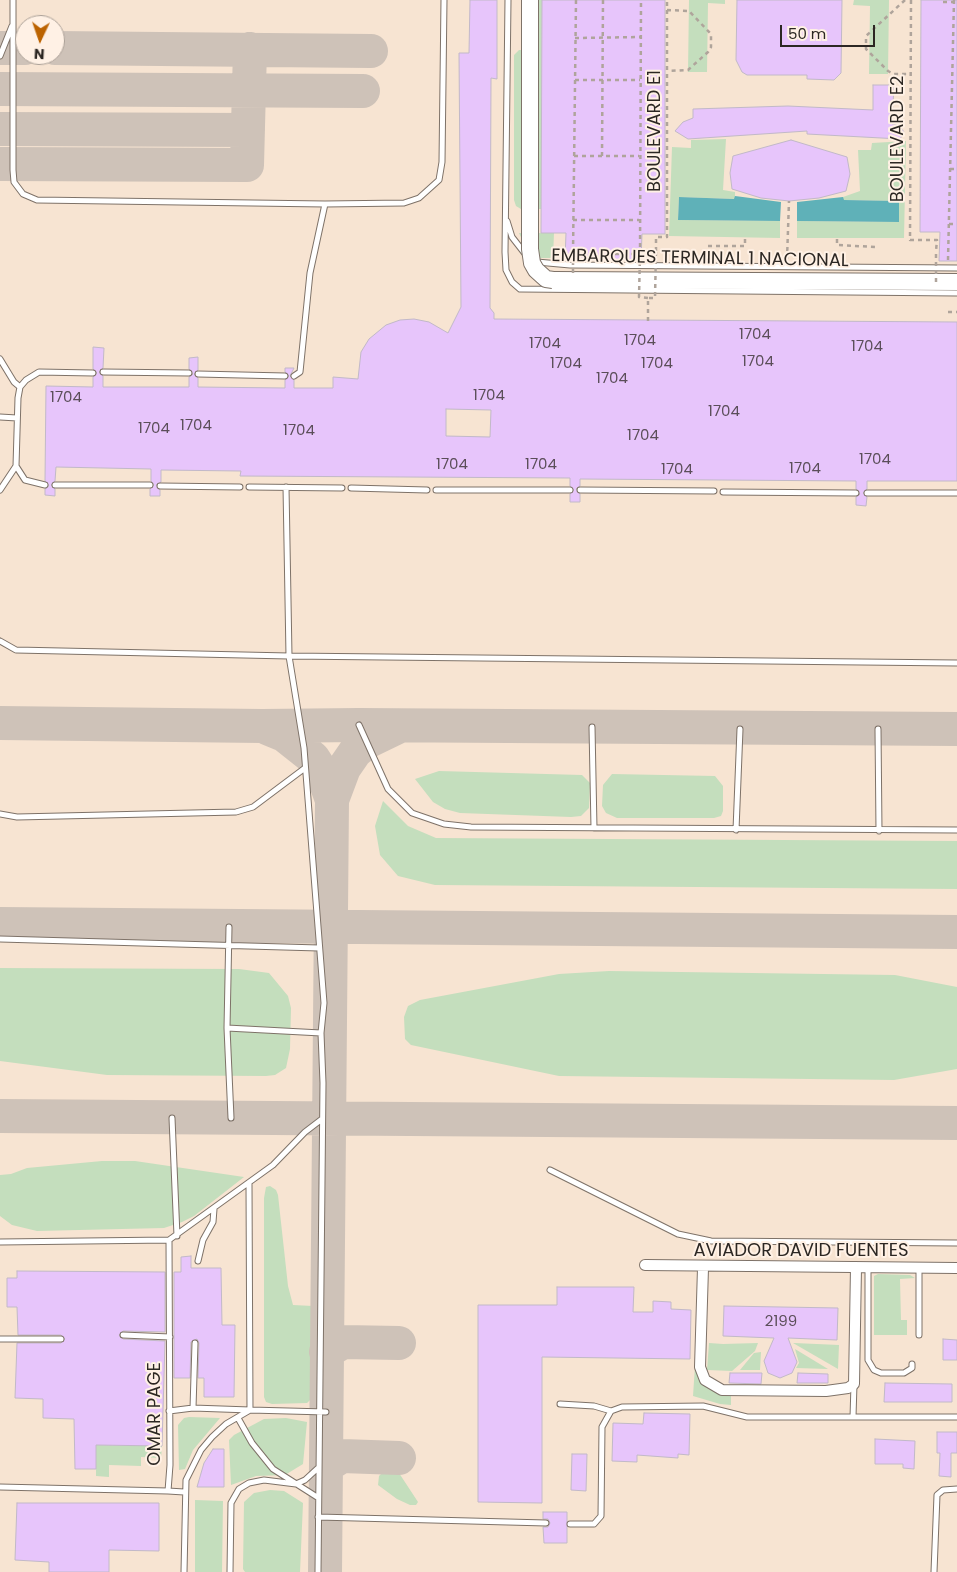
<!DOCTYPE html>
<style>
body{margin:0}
#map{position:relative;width:957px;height:1572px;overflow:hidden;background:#fff1e5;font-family:Poppins,sans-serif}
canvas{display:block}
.north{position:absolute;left:15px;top:15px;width:50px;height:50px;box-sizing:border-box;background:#fff1e5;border:1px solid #aba097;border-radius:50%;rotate:183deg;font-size:14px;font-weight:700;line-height:20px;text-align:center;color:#2c2723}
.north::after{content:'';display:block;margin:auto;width:18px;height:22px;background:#bc6300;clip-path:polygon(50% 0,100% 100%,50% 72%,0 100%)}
.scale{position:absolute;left:780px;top:25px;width:95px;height:22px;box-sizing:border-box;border:2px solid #2c2723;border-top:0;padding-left:6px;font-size:15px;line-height:18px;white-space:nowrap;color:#2c2723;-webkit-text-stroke:4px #fff1e5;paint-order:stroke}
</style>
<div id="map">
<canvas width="957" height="1572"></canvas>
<div class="north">N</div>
<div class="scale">50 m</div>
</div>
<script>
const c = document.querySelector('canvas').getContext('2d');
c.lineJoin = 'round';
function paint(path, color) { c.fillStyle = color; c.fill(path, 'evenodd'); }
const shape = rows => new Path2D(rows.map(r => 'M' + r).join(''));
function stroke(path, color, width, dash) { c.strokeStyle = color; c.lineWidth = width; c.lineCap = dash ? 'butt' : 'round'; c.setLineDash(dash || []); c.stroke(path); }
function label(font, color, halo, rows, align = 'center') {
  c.font = font + ' Poppins,sans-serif'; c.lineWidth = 4; c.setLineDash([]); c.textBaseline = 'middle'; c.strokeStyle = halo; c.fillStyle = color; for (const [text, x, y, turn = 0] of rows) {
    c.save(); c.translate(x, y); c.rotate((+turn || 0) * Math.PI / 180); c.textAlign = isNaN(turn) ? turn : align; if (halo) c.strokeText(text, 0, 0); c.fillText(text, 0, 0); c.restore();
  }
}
const built = shape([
 [0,0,957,0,957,1572,0,1572],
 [25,25,55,25,55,55,25,55]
]);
const green = shape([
 [535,0,542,0,541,209,521,209,516,206,514,200,514,55,519,50,536,50],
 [689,0,725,0,725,4,708,3,707,72,688,72],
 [854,0,889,0,888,74,869,74,870,6,853,5],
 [726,139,723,190,735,192,735,199,679,197,678,220,780,221,780,238,669,236,672,147,691,148,691,140],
 [906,141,904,238,797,238,797,221,899,222,899,201,843,200,843,197,860,191,858,150,871,150,872,143],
 [519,233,554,233,553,258,536,258,528,252],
 [439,771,582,775,590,783,589,808,581,816,571,817,460,813,445,809,433,802,415,779],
 [612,774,715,776,723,786,723,811,721,816,714,818,617,818,606,813,602,806,603,785],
 [383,801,408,826,436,838,957,841,957,889,435,885,398,876,380,855,375,826],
 [0,968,239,969,269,973,288,996,291,1008,290,1049,286,1068,275,1075,266,1076,107,1075,0,1061],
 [609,971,895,975,957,987,957,1069,894,1080,559,1076,411,1045,405,1039,404,1017,408,1006,420,1000,559,974],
 [102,1161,135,1161,244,1177,194,1216,182,1222,164,1228,37,1231,12,1225,0,1216,0,1175,11,1174,27,1168],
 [270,1186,276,1190,278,1195,288,1286,293,1305,313,1306,313,1397,307,1403,272,1404,266,1402,264,1397,264,1198,266,1187],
 [878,1274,910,1275,915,1278,900,1279,901,1320,907,1320,907,1335,874,1335,874,1276],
 [709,1343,723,1344,758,1343,755,1351,732,1371,707,1370],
 [794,1343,839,1345,838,1369,793,1343],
 [795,1349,828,1369,796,1368,799,1363],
 [761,1352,760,1370,740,1370,754,1353],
 [695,1366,701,1383,708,1388,720,1393,731,1394,731,1405,720,1404,693,1396],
 [189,1417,220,1418,193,1450,185,1469,179,1470,178,1425,184,1418],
 [286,1418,307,1422,303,1464,285,1475,256,1476,231,1485,229,1440,234,1435,264,1419],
 [96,1445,162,1446,161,1458,141,1457,141,1466,109,1465,109,1477,96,1476],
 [393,1471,399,1473,418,1502,416,1505,410,1505,397,1499,378,1485,379,1476,383,1472],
 [270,1490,284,1491,303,1503,300,1572,245,1572,243,1569,244,1502,254,1493],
 [195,1500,223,1501,222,1572,195,1572]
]);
const water = shape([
 [735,196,781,202,780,221,678,220,679,197,734,199],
 [843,197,844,200,899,201,899,222,797,221,797,202]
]);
const taxiway = shape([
 [0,48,25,48],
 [55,48,371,51],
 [0,89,363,91],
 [0,129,248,130],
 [0,164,247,165,250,49],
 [0,723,262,726,359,725,957,729],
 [267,728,284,735,313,758,322,772,332,800],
 [0,924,957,932],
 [0,1116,957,1123],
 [326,1352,343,1342,399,1343],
 [326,1466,342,1456,399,1458],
 [325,1572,332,800,344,768,355,752,367,742,398,727]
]);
const building = shape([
 [470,0,497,0,497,79,491,78,490,308,494,313,494,319,957,322,957,481,867,481,867,489,863,493,867,497,866,506,856,505,856,497,860,494,856,489,856,481,580,479,580,486,576,489,580,494,580,502,570,502,570,494,574,490,570,486,570,478,240,476,241,471,161,470,161,482,156,485,160,490,160,496,150,496,150,489,154,485,151,481,151,469,56,467,55,481,51,485,55,489,55,496,45,495,45,489,49,486,45,481,46,386,93,387,93,377,97,373,93,369,93,347,104,348,103,368,99,372,103,376,103,387,189,387,189,377,193,374,189,369,189,358,198,357,198,370,194,374,198,378,198,387,285,388,285,380,289,376,285,372,285,368,294,368,290,376,294,380,294,388,333,388,333,377,358,379,361,352,369,339,386,325,400,320,414,319,429,322,448,333,461,307,459,53,469,53,470,0],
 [446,409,491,410,490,437,446,436,446,409],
 [542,0,665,0,665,234,642,234,641,260,565,260,566,233,541,233,542,0],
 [737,0,842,0,841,73,834,80,807,79,807,75,747,75,742,72,736,60,737,0],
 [921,0,957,0,957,261,939,261,940,232,920,232,921,0],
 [873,85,894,85,892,124,899,125,904,132,900,139,807,134,807,131,688,139,675,131,683,122,693,118,693,109,788,106,873,110,873,85],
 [791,140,847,157,850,174,846,191,819,198,789,201,761,198,732,189,730,173,733,156,791,140],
 [191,1256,191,1268,221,1268,222,1325,235,1325,234,1397,204,1397,204,1378,198,1378,199,1343,197,1339,191,1342,190,1378,174,1378,174,1272,181,1272,181,1257,191,1256],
 [17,1271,165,1272,165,1332,123,1331,119,1335,123,1339,165,1341,162,1446,96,1445,96,1469,75,1469,74,1419,43,1418,43,1399,15,1398,17,1343,61,1343,65,1339,61,1335,18,1335,17,1307,7,1307,7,1278,17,1278,17,1271],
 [557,1287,634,1287,633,1312,653,1312,653,1301,671,1302,671,1309,691,1310,690,1359,542,1357,542,1503,478,1502,478,1305,557,1305,557,1287],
 [724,1306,838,1308,837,1340,788,1338,797,1362,792,1373,780,1378,768,1373,764,1361,774,1338,723,1336,724,1306],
 [943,1339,957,1340,957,1360,943,1360,943,1339],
 [730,1373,762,1373,761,1384,729,1383,730,1373],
 [798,1373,828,1374,828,1383,797,1383,798,1373],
 [885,1383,952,1384,952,1402,884,1402,885,1383],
 [644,1413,690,1414,689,1455,678,1454,678,1458,637,1455,637,1462,612,1461,613,1423,643,1424,644,1413],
 [937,1432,957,1432,957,1453,951,1453,951,1477,939,1476,940,1453,937,1453,937,1432],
 [875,1439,915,1441,914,1469,903,1468,903,1464,875,1464,875,1439],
 [213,1449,224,1449,224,1487,197,1487,204,1463,213,1449],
 [572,1454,587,1454,586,1491,571,1490,572,1454],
 [17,1503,159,1503,159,1551,109,1550,109,1572,49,1572,49,1562,15,1560,17,1503],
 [543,1512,567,1512,567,1543,544,1543,543,1527,548,1527,550,1523,548,1519,543,1519,543,1512]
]);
const path = shape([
 [576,0,573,254,640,254,641,0],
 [905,0,866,36,866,49,888,71,894,74,911,74],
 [911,0,910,240,937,240,936,251],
 [943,2,957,2],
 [667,10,689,11,711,34,711,47,708,52,688,70,668,71],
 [575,38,641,37],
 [575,80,640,80],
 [903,86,904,74],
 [574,156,639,156],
 [602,156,603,0],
 [950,169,957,169],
 [573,220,639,220],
 [949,224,957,224],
 [837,239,837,245,875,247],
 [708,246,745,246,745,238],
 [656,251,656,237,667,237,667,0],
 [787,259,789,201],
 [948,260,954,0],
 [948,312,957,312]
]);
const service = shape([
 [13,0,13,170,14,182,23,194,37,200,325,204],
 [508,0,505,252,506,270,512,282,520,289,957,293],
 [0,56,12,26],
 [507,221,512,237,526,255],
 [537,262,570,265,957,268],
 [0,359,14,382,20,387],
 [103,372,189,373],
 [198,374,285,376],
 [294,376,300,372,310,273,325,204,404,203,419,198,439,180,442,162,444,0],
 [0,417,17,418],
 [45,485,25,480,16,466,18,398,20,387,26,380,39,372,93,373],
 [55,485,150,485],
 [160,486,240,487],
 [249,487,342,488],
 [286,487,289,656,304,748,324,1003,321,1033,323,1083,318,1572],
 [351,488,427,490],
 [0,490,16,466],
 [436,490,570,490],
 [580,490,714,491],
 [723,492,856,493],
 [867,493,957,493],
 [0,641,16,650,289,656,957,663],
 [359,725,388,789,412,813,444,824,471,827,957,830],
 [592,727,594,828],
 [878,729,879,831],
 [0,814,17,817,236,812,253,807,305,768],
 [736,830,740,729],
 [229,927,227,1028,231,1118],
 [0,939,319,948],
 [227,1028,321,1033],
 [172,1118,177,1236],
 [550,1170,678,1234,711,1241,957,1243],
 [169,1240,170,1465,168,1491,184,1492],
 [0,1242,169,1240,273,1165,305,1132,322,1119],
 [198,1261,203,1240,213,1222,214,1209],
 [868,1267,868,1360,874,1370,881,1373,904,1373,912,1368,912,1364],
 [919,1268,919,1335],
 [123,1335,170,1337],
 [0,1339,61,1339],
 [560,1404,594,1406,611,1411],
 [193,1408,195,1343],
 [169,1411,193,1408,250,1410,249,1184],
 [853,1417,854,1384],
 [238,1418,252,1443,273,1469,317,1497],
 [0,1487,168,1491],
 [318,1517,546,1523],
 [570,1524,594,1524,601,1516,602,1427,611,1411,622,1407,703,1406,747,1417,957,1417],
 [184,1572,186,1480,201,1450,212,1437,226,1424,250,1410,326,1412],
 [230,1572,231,1503,239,1489,249,1483,264,1480,296,1484,305,1480,318,1468],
 [934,1572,937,1495,943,1490,957,1489]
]);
const minor = shape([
 [645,1265,957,1268],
 [703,1268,700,1367,705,1380,722,1390,826,1391,848,1388,854,1384,856,1267]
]);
const trunk = shape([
 [553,280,957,282]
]);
const pathBridge = shape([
 [640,254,639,297,648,298],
 [573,273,573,254],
 [936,282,936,251],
 [648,321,648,298,655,298,656,251]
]);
const trunkBridge = shape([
 [530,0,530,249,532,263,536,270,546,279,553,280]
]);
const numberNames = [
 ["1704",755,335],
 ["1704",640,341],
 ["1704",545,344],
 ["1704",867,347],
 ["1704",758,362],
 ["1704",566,364],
 ["1704",657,364],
 ["1704",612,379],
 ["1704",489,396],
 ["1704",66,398],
 ["1704",724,412],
 ["1704",196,426],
 ["1704",154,429],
 ["1704",299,431],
 ["1704",643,436],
 ["1704",875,460],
 ["1704",452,465],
 ["1704",541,465],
 ["1704",805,469],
 ["1704",677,470],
 ["2199",781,1322]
];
const streetNames = [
 ["BOULEVARD E1",655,131,-90],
 ["BOULEVARD E2",898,139,-90],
 ["EMBARQUES TERMINAL 1 NACIONAL",700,259,1],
 ["AVIADOR DAVID FUENTES",801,1251],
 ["OMAR PAGE",155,1414,-90]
];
paint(built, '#f7e4d2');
paint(green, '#c4debd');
paint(water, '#5fb1b8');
stroke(taxiway, '#cec2b8', 34);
paint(building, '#e7c5fb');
stroke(building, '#c2b9c8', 1);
stroke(service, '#7e7268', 7);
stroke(minor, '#7e7268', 12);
stroke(trunk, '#7e7268', 18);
stroke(path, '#afa49b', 2.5, [4, 4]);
stroke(service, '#fff', 5);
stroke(minor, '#fff', 10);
stroke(trunk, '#fff', 16);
stroke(trunkBridge, '#7e7268', 18, []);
stroke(pathBridge, '#afa49b', 2.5, [4, 4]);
stroke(trunkBridge, '#fff', 16);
label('15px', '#5b4e59', null, numberNames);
label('18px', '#2c2723', '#fff1e5', streetNames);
</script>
